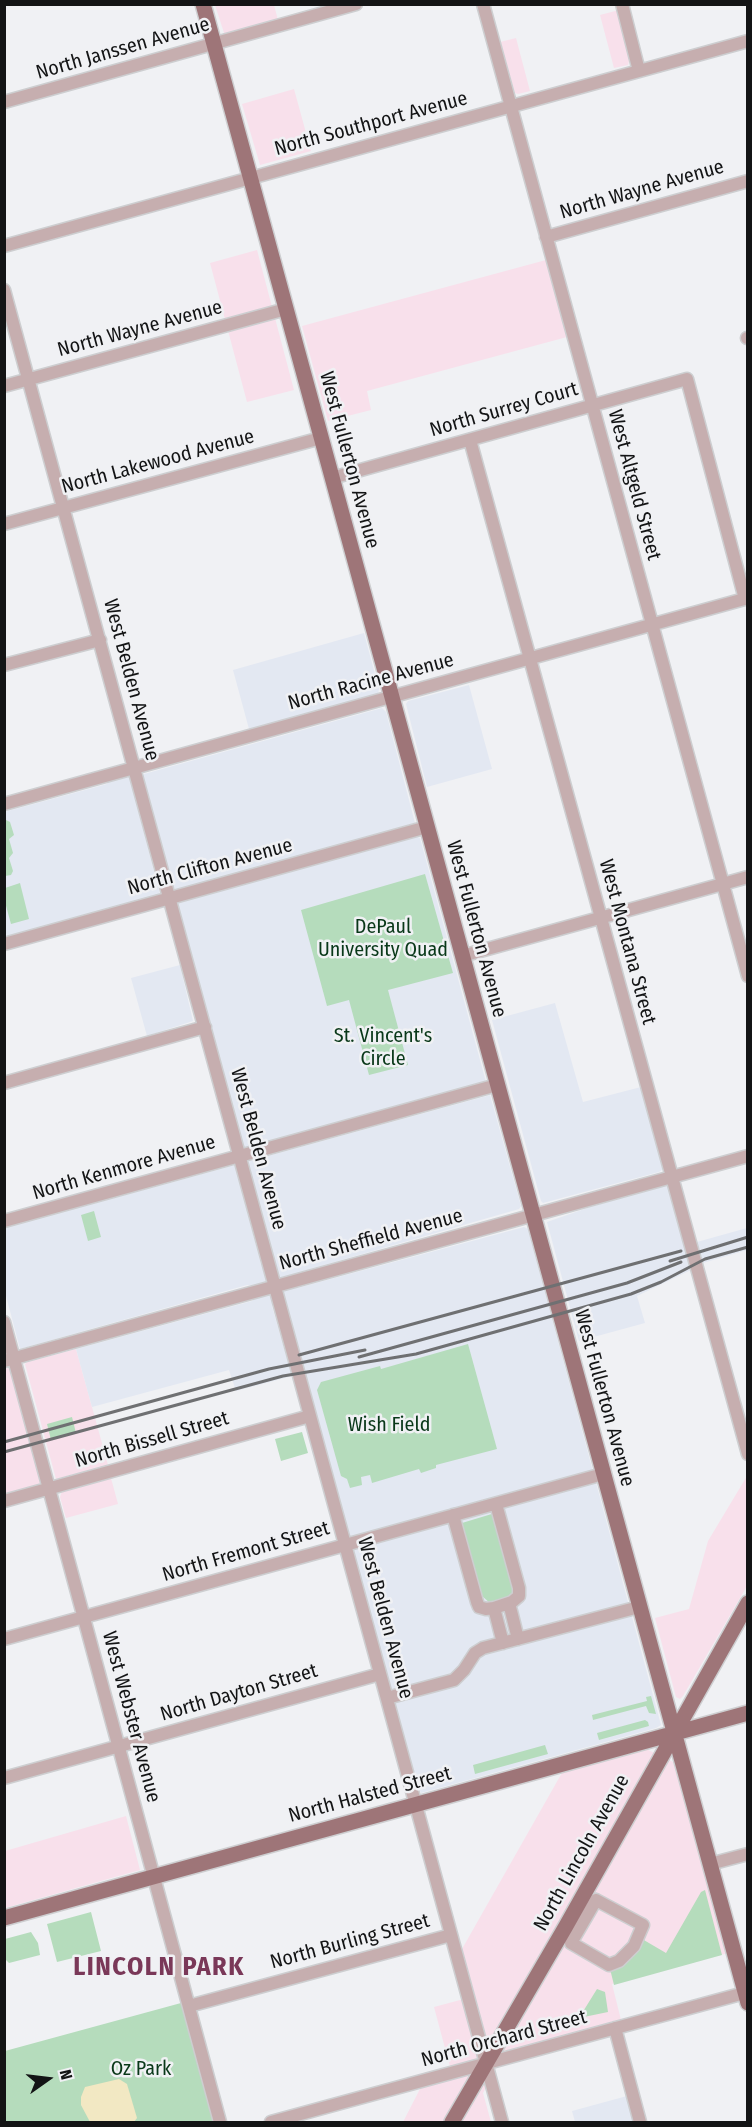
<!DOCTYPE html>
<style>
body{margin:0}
#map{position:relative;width:752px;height:2127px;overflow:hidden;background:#f0f1f4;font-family:"Fira Sans Condensed",sans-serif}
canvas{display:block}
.frame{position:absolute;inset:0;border:6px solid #131415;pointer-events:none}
.north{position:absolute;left:18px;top:2049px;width:60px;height:60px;-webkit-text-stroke:4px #f0f1f4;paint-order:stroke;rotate:76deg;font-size:16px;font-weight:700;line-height:24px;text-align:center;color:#131415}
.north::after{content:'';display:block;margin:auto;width:21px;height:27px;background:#131415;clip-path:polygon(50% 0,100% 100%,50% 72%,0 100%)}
</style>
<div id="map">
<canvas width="752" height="2127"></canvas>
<div class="frame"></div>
<div class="north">N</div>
</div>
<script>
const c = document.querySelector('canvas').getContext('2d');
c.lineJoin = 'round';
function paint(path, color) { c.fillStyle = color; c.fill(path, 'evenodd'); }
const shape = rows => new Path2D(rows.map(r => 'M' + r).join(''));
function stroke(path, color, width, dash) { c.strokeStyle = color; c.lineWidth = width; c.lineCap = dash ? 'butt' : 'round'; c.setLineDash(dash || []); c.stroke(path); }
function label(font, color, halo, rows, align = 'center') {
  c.font = font + ' "Fira Sans Condensed",sans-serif'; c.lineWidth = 5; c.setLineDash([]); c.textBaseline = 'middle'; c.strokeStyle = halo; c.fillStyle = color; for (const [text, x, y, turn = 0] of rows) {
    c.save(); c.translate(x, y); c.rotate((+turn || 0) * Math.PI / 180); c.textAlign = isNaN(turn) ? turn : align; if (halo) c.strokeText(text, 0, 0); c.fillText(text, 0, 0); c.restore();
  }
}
const commercial = shape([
 [215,5,274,5,278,20,239,30,236,34,225,36],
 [619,10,630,57,628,65,614,68,600,15],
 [516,38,530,91,518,94,515,93,500,42],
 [294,89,311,151,260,165,242,104],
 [257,250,294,390,247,402,210,263],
 [546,260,567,337,367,391,371,410,328,421,302,326],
 [76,1349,108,1465,56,1479,25,1364,28,1362],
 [8,1368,11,1371,40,1482,39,1485,5,1494,4,1369],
 [747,1476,747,1586,683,1696,680,1699,676,1697,655,1618,689,1609,708,1541],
 [111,1478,118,1504,66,1518,60,1497,62,1491],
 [644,1748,673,1762,728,1953,612,1984,621,2020,505,2051,483,2093,491,2122,403,2122,421,2087,453,2078,434,2007,475,1996,462,1949,563,1771],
 [126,1816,140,1870,5,1908,5,1851]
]);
const built = shape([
 [364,633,379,689,378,694,249,729,233,670],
 [469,685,492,769,427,787,406,704,408,701],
 [382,708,386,712,415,823,178,890,172,888,142,776,144,774],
 [129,775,160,894,7,936,4,928,4,812,107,784,109,780],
 [416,836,420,838,486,1082,244,1148,177,904,178,902],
 [180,965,193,1021,147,1036,131,978],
 [555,1003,583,1102,641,1087,663,1169,659,1172,543,1203,541,1201,492,1020],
 [490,1095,521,1206,519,1209,300,1272,294,1276,280,1279,277,1277,248,1166,249,1161],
 [235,1165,261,1264,265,1266,267,1280,266,1282,255,1286,247,1285,20,1349,5,1292,4,1228],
 [666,1185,669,1187,691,1270,637,1296,645,1323,579,1341,547,1222,590,1207],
 [524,1227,528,1229,661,1725,656,1728,421,1793,415,1779,282,1293,286,1289,292,1287,297,1288],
 [747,1228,747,1250,703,1263,697,1242],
 [268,1294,274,1302,272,1306,292,1376,236,1391,229,1370,92,1407,76,1349,252,1301,255,1298],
 [627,2096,634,2122,575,2122,572,2111]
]);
const green = shape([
 [6,820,10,822,14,835,9,839,13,853,9,858,13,871,11,875,5,876],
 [425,874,453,973,388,990,408,1065,369,1075,349,1000,327,1006,301,910],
 [20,883,29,919,11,924,5,902,5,888],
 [94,1211,101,1237,88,1241,81,1215],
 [468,1344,497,1449,436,1465,436,1468,421,1473,419,1469,372,1483,370,1475,361,1477,362,1485,350,1488,347,1479,341,1476,317,1390,321,1382,380,1366,381,1369],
 [72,1417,76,1433,51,1440,47,1424],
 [302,1432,308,1453,281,1461,275,1439],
 [495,1513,515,1588,513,1593,508,1598,490,1603,482,1596,462,1523],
 [651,1696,656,1714,649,1713,646,1706,593,1720,592,1715,647,1701,646,1697],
 [645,1720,648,1722,649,1726,599,1740,597,1733],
 [545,1745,548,1754,475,1774,473,1765],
 [705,1890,722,1955,614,1985,609,1965,637,1936,666,1953,701,1892],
 [91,1912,101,1951,57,1962,47,1924],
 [31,1932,38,1943,40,1955,9,1963,5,1959,5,1939],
 [597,1989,605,1992,608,2012,579,2018],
 [181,2003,213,2122,5,2122,5,2051]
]);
const sand = shape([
 [119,2079,127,2084,137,2118,134,2122,90,2122,81,2105,81,2097,85,2087]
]);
const minor = shape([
 [483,4,748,976],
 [622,4,639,71],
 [4,102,356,4],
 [546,237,748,181],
 [4,246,748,41],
 [4,290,502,2122],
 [747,338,748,338],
 [4,386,286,309],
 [470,440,748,1454],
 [332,478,687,379,745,599],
 [4,524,321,438],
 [4,665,100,640],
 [4,804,748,598],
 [4,944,427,827],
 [462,956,748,877],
 [4,1083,205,1027],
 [4,1221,497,1085],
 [4,1322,220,2122],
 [4,1361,748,1156],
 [4,1501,310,1416],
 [453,1515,477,1602,479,1607,486,1609,494,1608,512,1602,519,1596,519,1588,496,1504],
 [509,1603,518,1639],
 [494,1608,503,1643],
 [4,1639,603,1474],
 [387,1698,454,1680,464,1670,475,1653,483,1648,639,1607],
 [4,1778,380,1674],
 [710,1864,748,1854],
 [596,1900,643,1925,634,1946,619,1961,609,1965,571,1943,596,1900],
 [189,2006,451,1935],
 [615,2028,640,2122],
 [271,2122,748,1992]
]);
const major = shape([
 [203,4,748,2003],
 [4,1918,748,1713],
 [452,2122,566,1926,748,1603]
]);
const rail = shape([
 [670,1261,748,1237],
 [299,1355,681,1251],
 [359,1357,627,1283,681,1262],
 [4,1442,269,1369,365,1350],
 [4,1452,283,1376,416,1354,631,1294,661,1282,705,1259,748,1247]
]);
const streetNames = [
 ["North Janssen Avenue",123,49,-16],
 ["North Southport Avenue",371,124,-15],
 ["North Wayne Avenue",642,190,-16],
 ["North Wayne Avenue",140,329,-15],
 ["North Surrey Court",504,410,-16],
 ["West Fullerton Avenue",349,460,75],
 ["North Lakewood Avenue",158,462,-15],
 ["West Altgeld Street",634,485,75],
 ["West Belden Avenue",131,680,75],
 ["North Racine Avenue",371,682,-15],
 ["North Clifton Avenue",210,867,-15],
 ["West Fullerton Avenue",476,929,75],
 ["West Montana Street",627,942,75],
 ["West Belden Avenue",258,1149,75],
 ["North Kenmore Avenue",124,1168,-16],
 ["North Sheffield Avenue",371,1240,-15],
 ["West Fullerton Avenue",604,1398,75],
 ["North Bissell Street",152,1440,-16],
 ["North Fremont Street",246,1552,-16],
 ["West Belden Avenue",385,1618,75],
 ["North Dayton Street",239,1693,-16],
 ["West Webster Avenue",131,1717,75],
 ["North Halsted Street",370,1795,-15],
 ["North Lincoln Avenue",582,1853,-61],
 ["North Burling Street",350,1942,-15],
 ["North Orchard Street",504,2039,-15]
];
const parkNames = [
 ["DePaul",383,927],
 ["University Quad",383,950],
 ["St. Vincent's",383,1036],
 ["Circle",383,1059],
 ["Wish Field",389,1425],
 ["Oz Park",141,2069]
];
const districtNames = [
 ["LINCOLN PARK",159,1968]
];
paint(commercial, '#f8e0eb');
paint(built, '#e3e8f2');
paint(green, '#b5dcbc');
paint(sand, '#f2e8c3');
stroke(minor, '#cdced0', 15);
stroke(major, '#cdced0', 18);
stroke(minor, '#c6aeaf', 12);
stroke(major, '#9e7578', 15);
stroke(rail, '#6f7072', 3);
label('20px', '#131415', '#f0f1f4', streetNames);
label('20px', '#093819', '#f0f1f4', parkNames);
c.letterSpacing = '1.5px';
label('bold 26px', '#7a3858', '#f0f1f4', districtNames);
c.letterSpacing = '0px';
</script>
